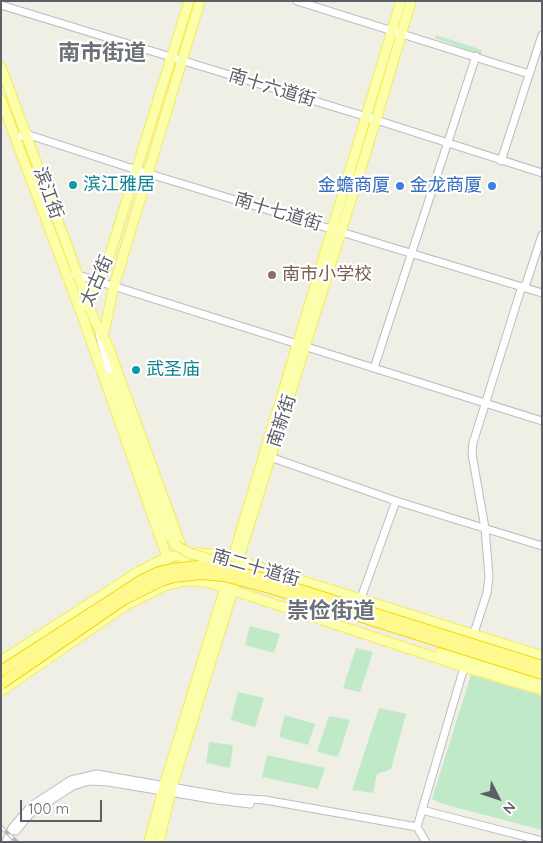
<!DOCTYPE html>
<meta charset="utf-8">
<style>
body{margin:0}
#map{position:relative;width:543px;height:843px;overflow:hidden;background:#f0efe5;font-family:Quicksand,sans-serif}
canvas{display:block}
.frame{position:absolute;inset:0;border:2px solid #5c5f66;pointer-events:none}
.north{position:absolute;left:473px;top:773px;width:50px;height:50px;-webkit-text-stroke:4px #fff;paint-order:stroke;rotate:131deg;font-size:14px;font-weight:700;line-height:20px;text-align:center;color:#5c5f66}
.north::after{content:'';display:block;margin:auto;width:18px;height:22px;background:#5c5f66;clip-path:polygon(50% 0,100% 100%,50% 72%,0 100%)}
.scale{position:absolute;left:20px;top:800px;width:82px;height:22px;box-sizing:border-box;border:2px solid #5c5f66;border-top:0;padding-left:6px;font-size:15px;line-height:18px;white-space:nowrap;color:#5c5f66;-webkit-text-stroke:4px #fff;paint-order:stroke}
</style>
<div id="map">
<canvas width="543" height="843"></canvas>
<div class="frame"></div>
<div class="north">N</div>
<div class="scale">100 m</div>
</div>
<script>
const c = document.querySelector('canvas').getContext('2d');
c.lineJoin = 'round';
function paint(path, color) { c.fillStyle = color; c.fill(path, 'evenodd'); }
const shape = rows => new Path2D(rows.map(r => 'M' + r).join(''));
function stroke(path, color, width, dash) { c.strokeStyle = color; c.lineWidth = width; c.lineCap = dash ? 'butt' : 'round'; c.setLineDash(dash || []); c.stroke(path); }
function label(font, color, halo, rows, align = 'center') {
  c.font = font + ' Quicksand,"Noto Sans SC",sans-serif'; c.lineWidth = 4.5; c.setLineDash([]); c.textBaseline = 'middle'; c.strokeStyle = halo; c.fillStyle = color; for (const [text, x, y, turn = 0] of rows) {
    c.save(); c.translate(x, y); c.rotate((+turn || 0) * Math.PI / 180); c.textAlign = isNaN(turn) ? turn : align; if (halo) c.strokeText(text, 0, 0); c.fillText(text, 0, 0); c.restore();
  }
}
const green = shape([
 [436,35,482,50,481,55,435,38],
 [250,626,280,634,274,653,245,645],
 [356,648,373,652,360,692,343,688],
 [471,675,542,696,542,830,443,804,432,799],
 [238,692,264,698,255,727,231,720],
 [379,708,406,714,391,769,377,774,373,793,352,790],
 [285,715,315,724,308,745,279,737],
 [329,716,350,720,338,757,317,752],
 [209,742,233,745,230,768,206,763],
 [267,755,325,768,318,789,262,777]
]);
const minor = shape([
 [297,1,529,74],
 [1,5,367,117,542,173],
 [16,138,26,134,143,172,542,293],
 [501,161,542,35],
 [75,274,542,421],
 [525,287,542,235],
 [99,334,111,377],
 [374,368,476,56],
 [270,457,396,501,542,546],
 [361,598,396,501],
 [472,639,487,593,489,577,485,528,472,454,473,443,522,286],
 [422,810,542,841],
 [12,828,16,831,29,815,40,807,73,786,89,781,108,782,217,800,250,804],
 [6,842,12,828,31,806,71,780,97,774,234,798,265,800,417,827],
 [426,842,417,827,465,664]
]);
const major = shape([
 [1,67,94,319,108,346,184,554,184,573],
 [1,100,82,315,167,557,167,563],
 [87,306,106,267,189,1],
 [103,337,114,286,200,1],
 [111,377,168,534,176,545],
 [234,554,401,1],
 [440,653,542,682],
 [1,661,136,573,167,557,199,553,213,554,233,559,542,656],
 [1,691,126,605,165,586,184,581,195,581,207,582,226,588,464,667,542,690],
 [149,842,164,786,230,571],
 [159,842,172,787,233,590,238,561,376,120,411,1]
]);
const rail = shape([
 [1,827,17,842]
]);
const majorBridge = shape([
 [176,545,187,552,233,567]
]);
const highwayBridge = shape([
 [1,671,142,580,159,572,172,569,199,566,214,567,262,578,542,666],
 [1,684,123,600,161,581,173,577,201,574,224,576,270,588,542,674]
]);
const markers = [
 [73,185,5,"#0f9aa8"],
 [400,186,5,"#3f7fe0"],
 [492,186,5,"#3f7fe0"],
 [272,275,5,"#8d6e63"],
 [136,370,5,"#0f9aa8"]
];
const streetNames = [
 ["南十六道街",272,88,17],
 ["滨江街",48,193,70],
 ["南十七道街",278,212,17],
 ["太古街",97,281,-66],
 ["南新街",282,421,-72],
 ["南二十道街",256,568,16]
];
const cultureNames = [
 ["滨江雅居",83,185],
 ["武圣庙",146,370]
];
const shopNames = [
 ["金蟾商厦",390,186],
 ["金龙商厦",482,186]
];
const educationNames = [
 ["南市小学校",282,275]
];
const districtNames = [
 ["南市街道",102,53],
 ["崇俭街道",331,611]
];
paint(green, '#c0e9c8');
stroke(minor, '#bcbdc4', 9);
stroke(major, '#f9eb55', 11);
stroke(minor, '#fff', 7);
stroke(major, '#fcffaa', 9);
stroke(rail, '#b8b8b9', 4);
stroke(rail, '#fff', 2, [5.5]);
stroke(majorBridge, '#f9eb55', 11, []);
stroke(highwayBridge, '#f4d800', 12, []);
stroke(majorBridge, '#fcffaa', 9);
stroke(highwayBridge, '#fff88c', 10);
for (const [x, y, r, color] of markers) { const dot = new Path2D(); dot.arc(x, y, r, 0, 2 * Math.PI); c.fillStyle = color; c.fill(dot); stroke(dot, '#fff', 2); }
label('18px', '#5c5f66', '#fff', streetNames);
label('18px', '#0d838f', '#fff', cultureNames, 'left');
label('18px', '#366cbe', '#fff', shopNames, 'right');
label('18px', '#785e54', '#fff', educationNames, 'left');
label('bold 22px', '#6d7178', '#fff', districtNames);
</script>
